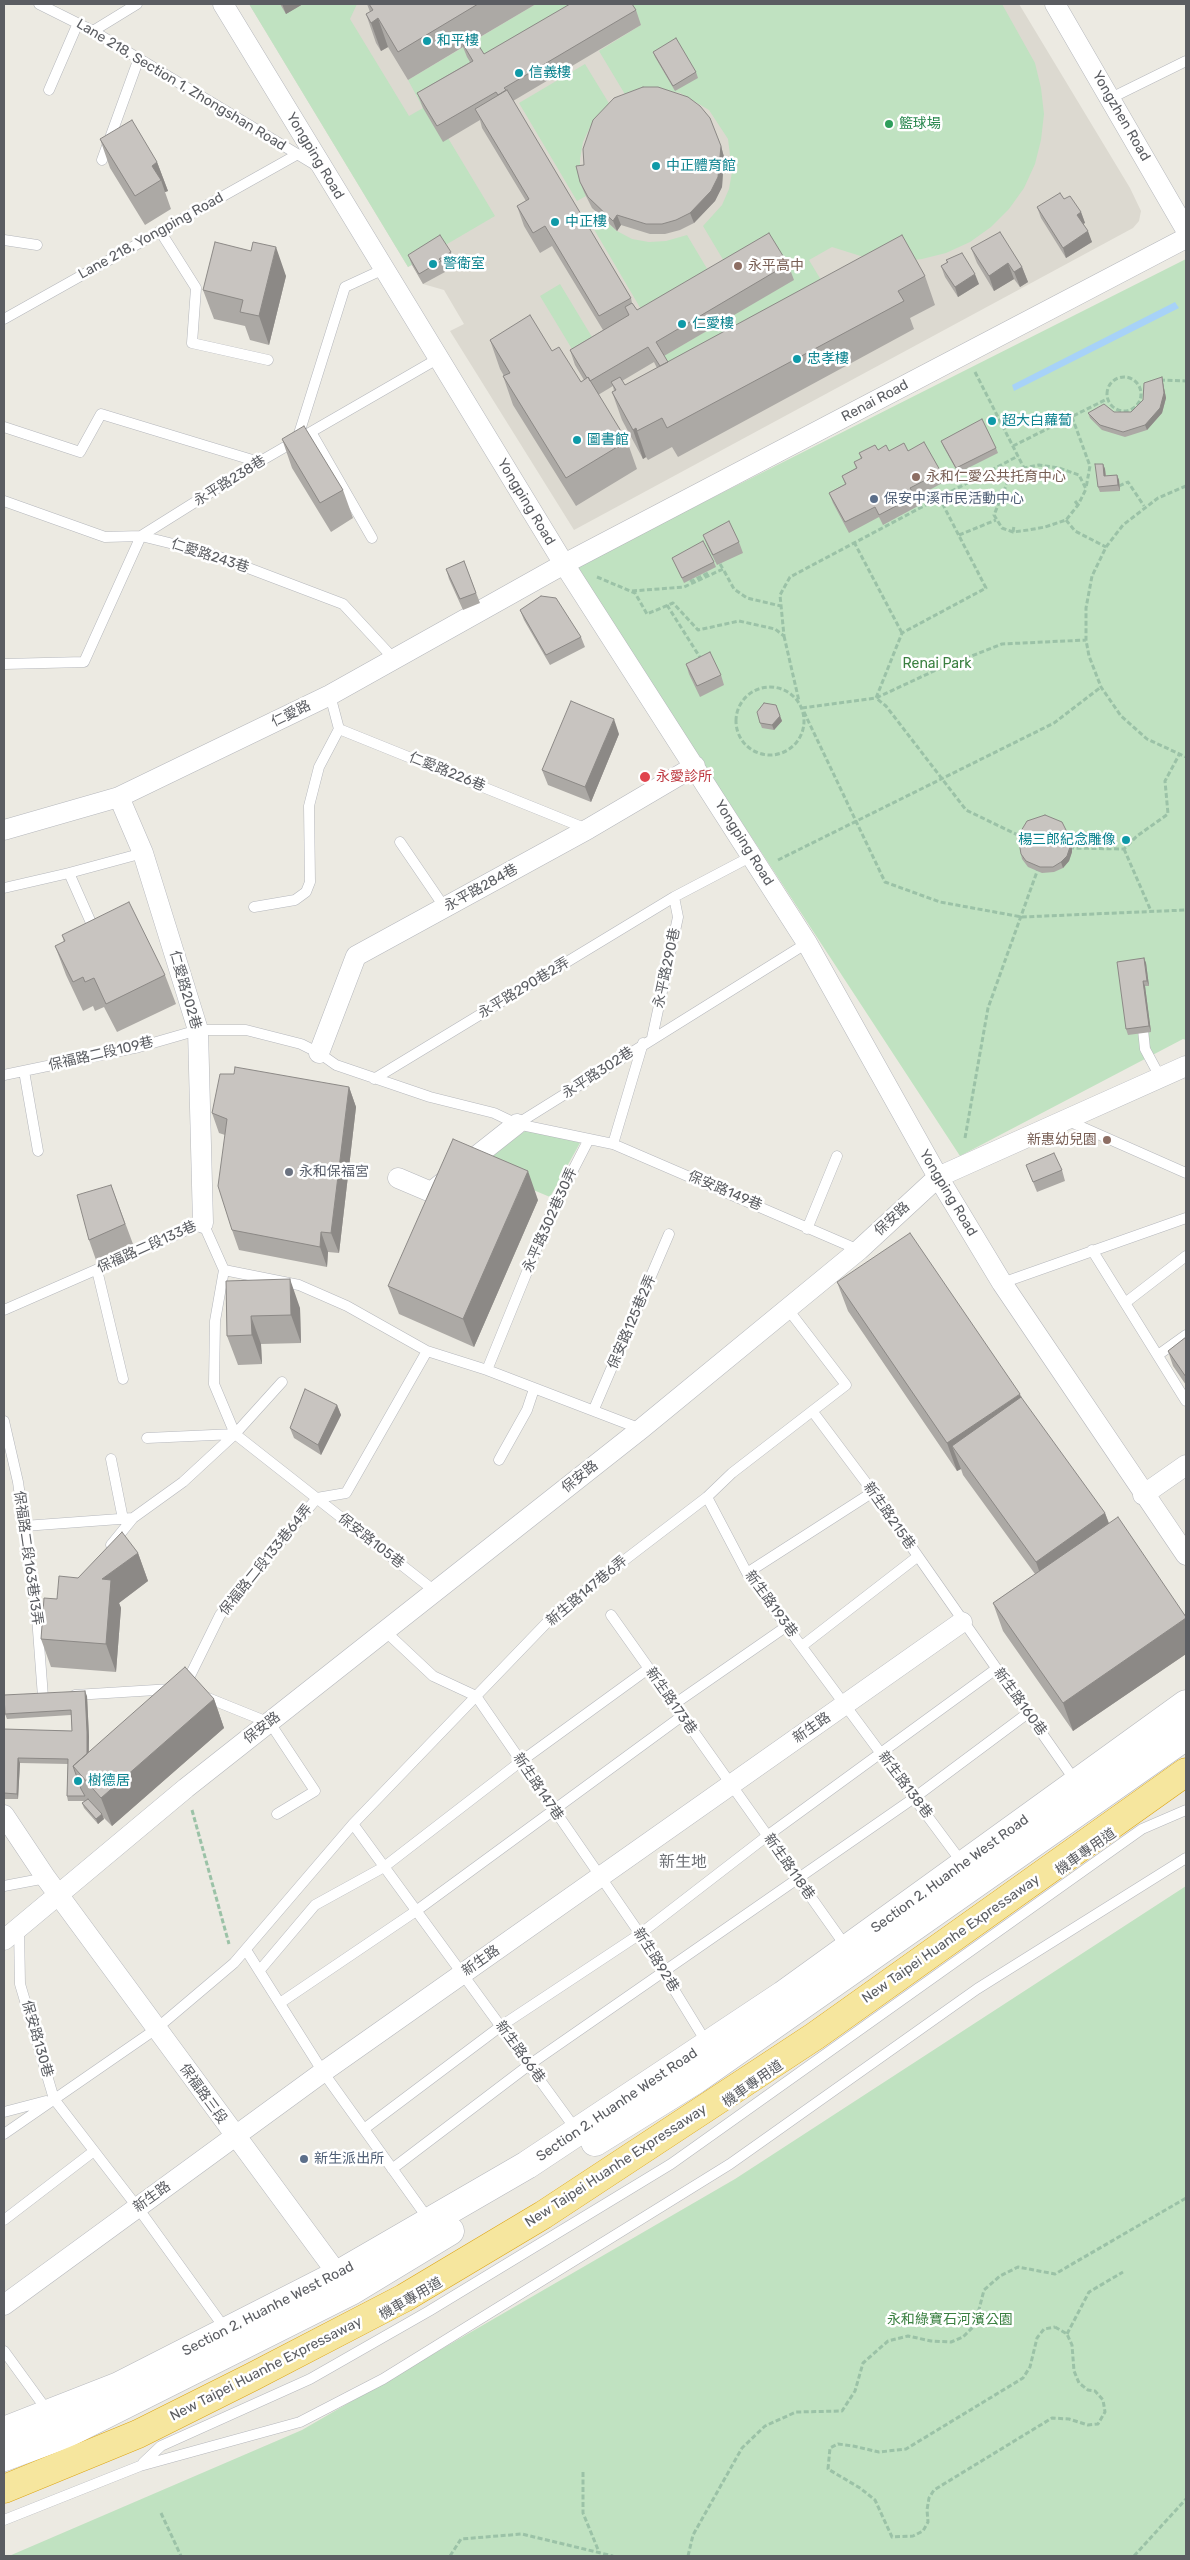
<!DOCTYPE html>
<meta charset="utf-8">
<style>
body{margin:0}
#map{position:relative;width:1190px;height:2560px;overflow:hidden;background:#eceae2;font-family:Rubik,sans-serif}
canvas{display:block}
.frame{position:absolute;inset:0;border:5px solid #5b5d62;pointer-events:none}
</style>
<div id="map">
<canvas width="1190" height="2560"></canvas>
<div class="frame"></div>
</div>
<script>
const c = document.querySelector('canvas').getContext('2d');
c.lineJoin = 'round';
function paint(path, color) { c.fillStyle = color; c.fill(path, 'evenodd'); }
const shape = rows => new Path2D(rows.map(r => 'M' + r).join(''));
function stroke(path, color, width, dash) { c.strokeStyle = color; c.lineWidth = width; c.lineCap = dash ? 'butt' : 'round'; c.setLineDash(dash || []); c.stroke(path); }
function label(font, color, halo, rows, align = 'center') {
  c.font = font + ' Rubik,"Noto Sans TC",sans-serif'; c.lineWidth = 5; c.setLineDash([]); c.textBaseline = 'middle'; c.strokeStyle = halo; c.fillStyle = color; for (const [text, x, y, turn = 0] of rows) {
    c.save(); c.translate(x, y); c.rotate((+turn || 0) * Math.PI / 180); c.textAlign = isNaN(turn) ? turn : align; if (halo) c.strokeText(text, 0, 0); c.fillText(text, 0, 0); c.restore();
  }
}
const education = shape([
 [249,4,1019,4,1130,188,1141,211,1139,221,1133,228,574,530,450,331,464,324,444,290,423,284,412,265,408,267]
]);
const green = shape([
 [249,4,357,4,350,19,409,116,423,108,408,80,536,4,601,4,478,76,448,138,495,216,408,267],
 [629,4,1002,4,1035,63,1041,88,1044,114,1041,140,1035,164,1024,188,1009,209,991,227,970,242,946,253,922,259,896,262,870,259,832,247,809,260,836,305,681,389,662,357,793,280,728,268,703,226,722,205,729,189,732,172,728,139,709,110,680,93,663,90,626,96,599,51,641,25],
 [585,64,610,105,590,127,583,142,580,159,580,176,586,196,577,201,519,103],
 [597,213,617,231,632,239,649,242,666,241,687,235,712,277,645,316,588,219],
 [1186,259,1186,1040,1183,1039,960,1156,575,567],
 [560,284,595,342,575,354,540,296],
 [535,1124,580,1143,550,1197,476,1166],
 [1186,1886,1186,2554,1184,2556,9,2556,302,2430,735,2179]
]);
const water = shape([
 [1175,302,1179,308,1014,391,1012,385]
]);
const path = shape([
 [975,372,1024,468,1008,481,994,515,1002,528,1013,532,1028,530,1045,527,1066,520,1078,505,1086,489,1079,475,1059,468,1039,465,1024,468,1026,474],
 '1107 394a17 17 0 1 1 34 0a17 17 0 1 1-34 0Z',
 [1160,380,1186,381],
 [1072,417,1090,466,1086,488],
 [1013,446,1107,399],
 [1119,486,1128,482,1144,506],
 [1186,486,1158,498,1123,525,1106,547,1092,576,1086,608,1086,640,1089,656,1101,687,1121,716,1147,739,1186,757],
 [939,497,986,588,902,633,876,698,886,706,966,810,1022,837],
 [1075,501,1078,505],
 [1066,520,1075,531,1106,547],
 [1013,532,1014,526],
 [959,535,996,520],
 [854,542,902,633],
 [720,564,723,569],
 [597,577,635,593,647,614,673,603,698,630,739,621,775,629,784,636,780,595,790,577,1018,456],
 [690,580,692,581,708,573,708,571],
 [632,591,684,587,723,569,734,589,747,598,781,606],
 [667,605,701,659],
 [784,636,799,701],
 '736 721a34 34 0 1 1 68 0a34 34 0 1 1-68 0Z',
 [802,708,876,698,936,670,1002,644,1086,640],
 [804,712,885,882,940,902,1022,917,1186,910],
 [1069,848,1124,849,1137,836,1168,814,1165,781,1179,755],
 [1124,849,1151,911],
 [778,860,1054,723,1101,687],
 [965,1138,988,1008,1039,866],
 [192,1810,229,1944],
 [1055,2327,1067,2334,1072,2345,1074,2371,1079,2383,1088,2390,1095,2391,1103,2400,1105,2412,1098,2424,1088,2425,1069,2419,1052,2418,934,2490,929,2498,927,2510,928,2522,923,2531,913,2536,892,2537,875,2500,860,2488,828,2469,830,2448,838,2444,853,2446,879,2452,906,2449,1023,2378,1030,2367,1037,2338,1044,2329,1055,2327],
 [1067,2334,1089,2292,1123,2272],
 [583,2472,583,2513,599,2552],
 [161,2513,181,2556],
 [450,2556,461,2539,522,2534,613,2556],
 [688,2556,693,2535,742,2448,765,2426,796,2412,842,2411,855,2391,863,2363,888,2341,908,2336,931,2341,951,2342,963,2337,975,2325,984,2290,1000,2276,1018,2267,1055,2274,1186,2198],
 [1134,2556,1186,2499]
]);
const service = shape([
 [39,4,93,31,317,166],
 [93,31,137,4],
 [49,90,78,23],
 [1111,98,1186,61],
 [102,160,139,58],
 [160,231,196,288,192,343,268,360],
 [4,240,37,245],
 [4,319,298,154],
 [4,427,80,452,101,414,259,462],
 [311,432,372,538],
 [297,440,345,287,384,269],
 [4,501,105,537,141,536,206,552,343,604,394,659],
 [4,664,84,662,141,536,259,462,439,358],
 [330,695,339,729,587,829],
 [400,842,445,908],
 [4,888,69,873],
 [254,907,295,900,306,892,310,882,309,806,319,767,339,729],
 [96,934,69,873,143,853],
 [1142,1020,1145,1049,1160,1077],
 [652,1038,678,917,674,897],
 [24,1071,38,1151],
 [4,1075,139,1047,198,1030,246,1030,301,1044,319,1053,336,1065,430,1097,494,1113,517,1124,807,943],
 [374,1079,674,897,752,856],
 [1066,1120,1186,1173],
 [589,1139,613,1144,859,1250],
 [613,1144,643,1043],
 [807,1229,837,1156],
 [1092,1250,1186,1401],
 [97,1270,123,1379],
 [224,1270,215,1321,214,1384,235,1434],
 [1002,1283,1186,1218],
 [1125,1303,1186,1256],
 [4,1310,203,1223,224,1270,299,1285,347,1306,427,1351,487,1370,641,1429],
 [1158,1355,1186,1335],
 [487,1370,551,1213,589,1139,517,1124],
 [594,1409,669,1234],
 [813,1412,873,1492,1076,1782],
 [4,1421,18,1482,37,1617,43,1697],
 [235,1434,282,1382],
 [147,1438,235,1434],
 [111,1459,123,1519],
 [499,1460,527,1410,534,1389],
 [707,1497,747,1573,963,1864],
 [24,1526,133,1518,183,1482,235,1434,436,1592],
 [111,1545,133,1518],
 [747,1573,873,1492],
 [611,1615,847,1948],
 [385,1631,433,1676,476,1696],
 [802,1646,917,1557],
 [185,1686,220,1615,317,1498,346,1493,427,1351],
 [75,1695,172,1689],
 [203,1696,270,1723,315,1791,277,1814],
 [476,1696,640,1934,708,2045],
 [673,1705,787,1626],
 [353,1824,577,2131],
 [4,1886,46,1878],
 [19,1928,20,1984,54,2099,138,2208,226,2330],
 [246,1950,323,2072,429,2220],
 [260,1970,315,1905,384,1867,520,1762,648,1669],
 [280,2003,416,1911,682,1716],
 [4,2112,46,2101],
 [364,2129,501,2026,640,1934,767,1836,996,1669],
 [4,2134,156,2029,234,1963,353,1824,558,1611,707,1497,732,1473,846,1385,787,1308],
 [392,2169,529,2065,914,1798,1028,1713],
 [4,2220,94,2151],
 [4,2351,49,2413],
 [143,2463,161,2446,310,2379,429,2311,671,2164,1142,1829,1186,1810],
 [4,2520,140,2466,300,2422,383,2379,730,2164,977,1989,1186,1858]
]);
const minor = shape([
 [223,4,564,564,807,943,938,1177,1002,1283,1186,1555],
 [1055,4,1186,230],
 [119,797,143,853,198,1030,203,1223],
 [4,830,119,797,330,695,564,564,1186,238],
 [319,1053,356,956,588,829,695,766],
 [398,1178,431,1192,517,1124],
 [1143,1495,1186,1465],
 [4,1815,46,1878,345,2284],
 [4,1940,186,1788,641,1429,859,1250,938,1177,1186,1066],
 [4,2305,323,2072,962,1622]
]);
const secondary = shape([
 [595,2142,695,2080,1186,1736],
 [4,2431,119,2386,337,2275,527,2165,783,1995,1186,1704],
 [4,2457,66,2434,351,2291,450,2231]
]);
const trunk = shape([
 [4,2489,138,2434,252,2377,404,2298,543,2215,815,2036,1186,1772]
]);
const wall = shape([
 [280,4,303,4,286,14],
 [367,4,536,4,475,40,484,54,636,10,641,25,513,101,631,298,632,303,637,310,788,264,794,280,664,356,668,362,925,276,935,305,910,318,914,329,678,457,672,447,648,460,646,457,643,459,622,420,612,392,614,391,613,386,598,395,627,441,637,469,576,506,513,405,503,376,504,376,500,369,490,340,552,351,581,382,584,380,575,365,570,350,603,330,552,246,540,253,524,226,517,206,526,201,482,128,480,120,443,142,423,108,417,93,470,62,467,57,463,47,408,80,388,47,381,51,376,43,366,14,370,12],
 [654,362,657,368,625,385,622,381],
 [653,52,696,72,698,78,675,91,655,57],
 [100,139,157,162,168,191,165,192,171,209,145,225,110,168],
 [721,146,724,157,722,187,715,201,694,223,680,230,665,234,650,234,621,225,617,231,592,208,584,192,580,182,584,165],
 [1064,199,1081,212,1085,223,1083,224,1092,242,1066,258,1041,218,1037,207],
 [971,248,1022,267,1028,282,1020,287,1014,279,994,291,977,263],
 [251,251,286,276,269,345,250,340,245,326,214,319,203,290],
 [451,252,454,262,444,269,445,272,423,284,412,265,408,255],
 [946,260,979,284,958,297,945,277,941,266,947,263],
 [1162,377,1163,383,1166,398,1162,413,1147,430,1125,437,1102,430,1090,418,1088,413,1131,412,1143,400],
 [282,439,343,490,353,518,331,532,292,468],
 [941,441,996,448,998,453,958,473,943,446],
 [878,450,889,451,908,451,941,472,944,482,915,498,918,506,883,525,879,517,849,533,833,503,829,493,845,484,842,476,856,468,854,462,861,459,859,453],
 [1103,464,1105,469,1106,476,1117,475,1119,480,1120,491,1100,492,1098,487],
 [703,535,739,542,743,553,717,565,707,545],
 [672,558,714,562,716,567,684,583],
 [464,561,480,603,463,610,449,579,446,569],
 [520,610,581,637,585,647,550,665,524,620],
 [686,664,721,675,724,685,700,697,689,674],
 [776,705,782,721,774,730,762,728,760,723],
 [619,734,591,802,548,785,542,770],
 [1072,843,1072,852,1069,861,1063,868,1054,872,1042,873,1028,867,1022,859,1021,854],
 [62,935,165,975,176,1004,117,1032,104,1007,95,1011,93,1006,83,1011,66,975,55,946,64,942],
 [1144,958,1146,963,1149,986,1145,986,1151,1032,1128,1035,1126,1029],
 [349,1087,356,1107,339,1253,328,1252,327,1267,239,1250,232,1230,225,1135,219,1133,212,1113],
 [1026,1165,1062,1170,1065,1181,1037,1192],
 [111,1185,133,1244,96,1260,89,1240],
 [538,1200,474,1347,399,1314,388,1286],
 [226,1281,300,1308,301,1343,261,1344,262,1364,238,1365,227,1336],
 [837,1282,1105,1513,1109,1523,1186,1617,1186,1654,1073,1731,1003,1631,993,1603,1035,1574,963,1475,961,1469,957,1471,848,1311],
 [1186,1337,1186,1385,1173,1366,1168,1351],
 [337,1405,341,1415,321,1455,294,1438,290,1428],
 [138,1553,148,1581,119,1603,121,1608,116,1672,51,1667,41,1639,57,1599,78,1578],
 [87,1696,89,1737,89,1752,214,1699,224,1728,112,1826,102,1816,104,1819,98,1824,84,1808,82,1803,85,1801,68,1801,67,1796,68,1764,20,1763,18,1799,4,1799,4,1729,72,1731,71,1715,7,1719,5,1714]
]);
const shadedWall = shape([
 [282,4,303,4,286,14],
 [378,18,388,47,381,51,371,23],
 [721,146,724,157,722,187,715,201,694,223,690,213],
 [157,162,168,191,165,192,161,180,152,166],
 [1081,212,1085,223,1081,225,1077,215],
 [617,215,621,225,617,231,613,221],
 [1088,231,1092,242,1066,258,1063,248],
 [276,247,286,276,269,345,259,316],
 [1008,263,1014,279,994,291,989,276],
 [1022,267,1028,282,1020,287,1014,272],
 [975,274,979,284,958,297,955,287],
 [1162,377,1163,383,1166,398,1162,413,1147,430,1145,425],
 [636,428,646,457,643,459,633,430],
 [1103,464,1105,469,1106,481,1104,476],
 [1117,475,1119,480,1120,491,1118,485],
 [780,716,782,721,774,730,772,725],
 [614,719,619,734,591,802,585,787],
 [1070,838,1072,843,1072,852,1069,861,1063,868,1061,862],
 [1144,958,1146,963,1149,986,1147,981],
 [1143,981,1145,986,1151,1032,1149,1026],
 [349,1087,356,1107,339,1253,331,1233],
 [528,1171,538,1200,474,1347,463,1319],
 [321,1232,328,1252,327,1267,320,1247],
 [290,1279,300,1308,301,1343,291,1315],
 [251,1316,261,1344,262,1364,252,1335],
 [1020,1394,1030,1422,952,1446,961,1469,957,1471,947,1443],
 [337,1405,341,1415,321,1455,318,1445],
 [1105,1513,1115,1541,1046,1590,1036,1562],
 [138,1553,148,1581,119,1603,121,1608,116,1672,106,1644,102,1579],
 [1186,1618,1186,1654,1073,1731,1063,1703],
 [85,1691,87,1696,89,1737,88,1783],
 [214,1699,224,1728,112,1826,101,1798],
 [18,1758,20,1763,18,1799,17,1794],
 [102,1814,104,1819,98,1824,96,1819]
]);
const building = shape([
 [369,4,478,4,398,52,378,18,371,23,366,14,373,10,369,4],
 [570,4,632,4,636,10,504,88,506,90,498,95,496,92,437,126,417,93,473,61,461,41,472,35,484,54,570,4],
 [676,38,696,72,673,86,653,52,676,38],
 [643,87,658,87,688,97,700,106,710,118,721,146,718,177,711,191,690,213,676,220,662,224,646,224,617,215,613,221,588,197,580,182,576,166,584,165,583,149,593,120,614,98,643,87],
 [507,90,631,298,599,316,545,226,533,233,517,206,529,199,475,109,507,90],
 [132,120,157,162,152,166,161,180,135,196,100,139,132,120],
 [1060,193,1064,199,1070,196,1081,212,1077,215,1088,231,1063,248,1037,207,1060,193],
 [1000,232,1022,267,1014,272,1008,263,989,276,971,248,1000,232],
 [769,233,788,264,656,342,668,362,660,366,648,347,590,381,588,377,587,378,570,350,629,315,625,307,632,303,637,310,769,233],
 [440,235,451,252,439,259,441,261,419,274,408,255,440,235],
 [902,235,925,276,898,291,904,301,667,428,662,418,637,431,636,428,633,430,612,392,616,390,611,382,620,377,625,385,902,235],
 [215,242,251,251,253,242,276,247,259,316,240,312,243,300,203,290,215,242],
 [962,253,975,274,955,287,941,266,948,262,946,260,962,253],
 [530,315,552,351,559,347,581,382,588,377,627,441,566,478,503,376,510,373,490,340,530,315],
 [1162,377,1164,393,1160,408,1145,425,1123,432,1100,425,1088,413,1104,404,1114,412,1131,412,1143,400,1144,383,1162,377],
 [982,419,996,448,956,468,941,441,982,419],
 [304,426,343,490,320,503,282,439,304,426],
 [924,442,941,472,910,488,915,496,879,515,875,507,845,522,829,493,846,484,842,476,857,468,854,462,862,458,859,453,875,445,878,450,886,445,889,451,904,443,908,451,924,442],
 [1095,464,1103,464,1104,476,1117,475,1118,485,1098,487,1095,464],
 [729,521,739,542,713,555,703,535,729,521],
 [703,541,714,562,682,578,672,558,703,541],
 [464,561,476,593,460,599,446,569,464,561],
 [541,596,556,598,581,637,546,655,520,610,541,596],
 [710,652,721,675,697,686,686,664,710,652],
 [571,701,614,719,585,787,542,770,571,701],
 [764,703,776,705,780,716,772,725,760,723,757,712,764,703],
 [1045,815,1062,822,1070,838,1070,847,1067,856,1061,862,1053,867,1040,867,1026,861,1021,854,1018,836,1027,821,1045,815],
 [129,902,165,975,106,1004,94,978,85,982,83,977,73,982,55,946,65,941,62,935,129,902],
 [1144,958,1147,981,1143,981,1149,1026,1126,1029,1117,962,1144,958],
 [235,1067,349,1087,331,1233,321,1232,320,1247,232,1230,218,1186,227,1119,212,1113,220,1074,234,1074,235,1067],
 [453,1139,528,1171,463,1319,388,1286,453,1139],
 [1054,1153,1062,1170,1033,1182,1026,1165,1054,1153],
 [111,1185,125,1224,89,1240,77,1195,111,1185],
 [910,1233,1020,1394,947,1443,837,1282,910,1233],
 [290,1279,291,1315,251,1316,252,1335,227,1336,226,1281,290,1279],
 [1186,1337,1186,1377,1168,1351,1186,1337],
 [305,1389,337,1405,318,1445,290,1428,305,1389],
 [1021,1397,1105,1513,1036,1562,952,1446,1021,1397],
 [1118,1517,1186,1617,1186,1618,1063,1703,993,1603,1118,1517],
 [122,1532,138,1553,102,1579,111,1580,106,1644,41,1639,44,1598,57,1599,59,1576,78,1578,122,1532],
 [185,1667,214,1699,101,1798,73,1766,185,1667],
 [85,1691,87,1732,87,1754,73,1766,81,1789,85,1796,67,1796,68,1759,18,1758,17,1794,4,1793,4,1729,72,1731,71,1710,5,1714,4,1695,85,1691],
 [88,1799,102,1814,96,1819,82,1803,88,1799]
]);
const markers = [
 [427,41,5,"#0f9aa8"],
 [519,73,5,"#0f9aa8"],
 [889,124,5,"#2e9e5b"],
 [656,166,5,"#0f9aa8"],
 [555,222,5,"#0f9aa8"],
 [433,264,5,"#0f9aa8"],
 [738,266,5,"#8d6e63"],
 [682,324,5,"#0f9aa8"],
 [797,359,5,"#0f9aa8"],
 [992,421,5,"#0f9aa8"],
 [577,440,5,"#0f9aa8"],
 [916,477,5,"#8d6e63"],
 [874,499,5,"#5c6f8a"],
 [645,777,6,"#e0444e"],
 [1126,840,5,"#0f9aa8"],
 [1107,1140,5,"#8d6e63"],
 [289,1172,5,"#6b7280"],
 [78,1781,5,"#0f9aa8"],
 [304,2159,5,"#5c6f8a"]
];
const cultureNames = [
 ["和平樓",437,41],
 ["信義樓",529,73],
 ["中正體育館",666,166],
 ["中正樓",565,222],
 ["警衛室",443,264],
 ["仁愛樓",692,324],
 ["忠孝樓",807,359],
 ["超大白蘿蔔",1002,421],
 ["圖書館",587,440],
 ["楊三郎紀念雕像",1116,840,"right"],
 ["樹德居",88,1781]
];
const streetNames = [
 ["Lane 218, Section 1, Zhongshan Road",181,85,31],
 ["Yongzhen Road",1121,116,60],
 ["Yongping Road",315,156,59],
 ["Lane 218, Yongping Road",151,236,-29],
 ["Renai Road",875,401,-28],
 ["永平路238巷",230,481,-32],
 ["Yongping Road",526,502,59],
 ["仁愛路243巷",210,556,18],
 ["仁愛路",291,714,-26],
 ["仁愛路226巷",447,772,22],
 ["Yongping Road",744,843,58],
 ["永平路284巷",481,888,-29],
 ["永平路290巷",667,968,-78],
 ["永平路290巷2弄",524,988,-31],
 ["仁愛路202巷",185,990,74],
 ["保福路二段109巷",101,1054,-13],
 ["永平路302巷",598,1073,-33],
 ["保安路149巷",725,1191,23],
 ["Yongping Road",948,1193,59],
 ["保安路",892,1219,-43],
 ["永平路302巷30弄",550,1220,-66],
 ["保福路二段133巷",147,1247,-24],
 ["保安路125巷2弄",632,1322,-67],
 ["保安路",580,1477,-39],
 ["新生路215巷",889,1516,55],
 ["保安路105巷",371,1541,38],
 ["保福路二段163巷13弄",28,1558,82],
 ["保福路二段133巷64弄",266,1560,-51],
 ["新生路147巷6弄",587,1591,-40],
 ["新生路193巷",771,1604,54],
 ["新生路173巷",671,1701,55],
 ["新生路160巷",1020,1702,54],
 ["保安路",262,1728,-38],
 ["新生路",812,1728,-35],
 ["新生路138巷",905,1785,53],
 ["新生路147巷",538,1787,56],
 ["機車專用道",1086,1852,-35],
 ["新生路118巷",789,1867,55],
 ["Section 2, Huanhe West Road",950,1874,-36],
 ["New Taipei Huanhe Expressaway",951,1939,-35],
 ["新生路92巷",656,1960,58],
 ["新生路",481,1961,-35],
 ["保安路130巷",37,2039,74],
 ["新生路66巷",520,2052,54],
 ["機車專用道",753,2084,-35],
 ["保福路三段",203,2094,54],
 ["Section 2, Huanhe West Road",617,2105,-34],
 ["New Taipei Huanhe Expressaway",616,2166,-33],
 ["新生路",152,2197,-36],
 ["機車專用道",411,2299,-30],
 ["Section 2, Huanhe West Road",268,2309,-27],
 ["New Taipei Huanhe Expressaway",266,2369,-27]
];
const leisureNames = [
 ["籃球場",899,124]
];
const educationNames = [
 ["永平高中",748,266],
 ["永和仁愛公共托育中心",926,477],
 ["新惠幼兒園",1097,1140,"right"]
];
const serviceNames = [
 ["保安中溪市民活動中心",884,499],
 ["新生派出所",314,2159]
];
const parkNames = [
 ["Renai Park",937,664],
 ["永和綠寶石河濱公園",950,2320]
];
const healthNames = [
 ["永愛診所",656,777]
];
const worshipNames = [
 ["永和保福宮",299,1172]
];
const quarterNames = [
 ["新生地",683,1862]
];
paint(education, '#dcd9d0');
paint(green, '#c0e2c1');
paint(water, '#a7d2f8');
stroke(service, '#b5b7bc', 11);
stroke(minor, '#b5b7bc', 21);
stroke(secondary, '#b6b8bd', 29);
stroke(trunk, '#dca412', 29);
stroke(path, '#9bc2a7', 3, [5, 2.5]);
stroke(service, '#fff', 10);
stroke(minor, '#fff', 20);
stroke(secondary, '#fff', 28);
stroke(trunk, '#f6e69e', 28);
paint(wall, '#aca9a5');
paint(shadedWall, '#8c8986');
paint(building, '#c8c4c0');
stroke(building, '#8c8986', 1);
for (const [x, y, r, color] of markers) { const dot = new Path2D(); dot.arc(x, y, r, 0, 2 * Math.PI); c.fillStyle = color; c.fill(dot); stroke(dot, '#fff', 2); }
label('14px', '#0d838f', '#fff', cultureNames, 'left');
label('14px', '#5b5d62', '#fff', streetNames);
label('14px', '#27864d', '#fff', leisureNames, 'left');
label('14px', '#785e54', '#fff', educationNames, 'left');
label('14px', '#4e5e75', '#fff', serviceNames, 'left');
label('14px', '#3b8041', '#fff', parkNames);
label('14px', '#be3a42', '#fff', healthNames, 'left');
label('14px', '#5b616d', '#fff', worshipNames, 'left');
label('16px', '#6c6f74', '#fff', quarterNames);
</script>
